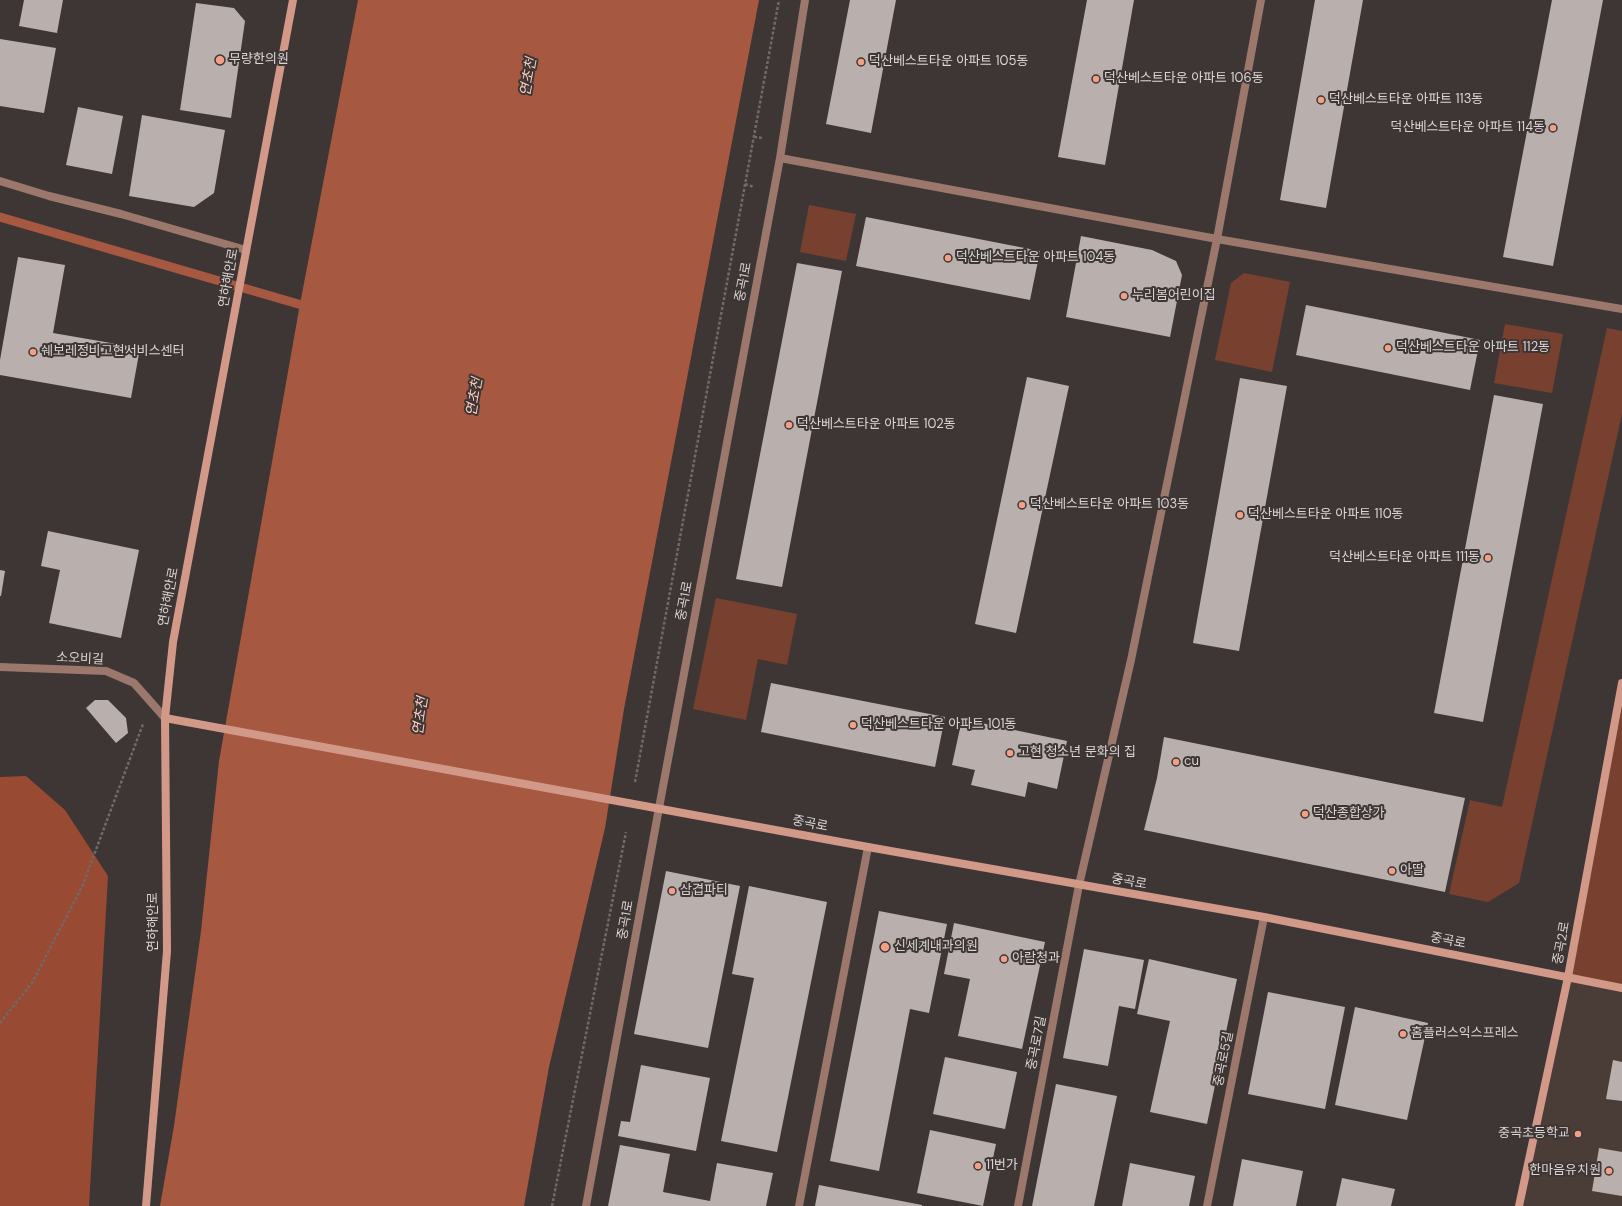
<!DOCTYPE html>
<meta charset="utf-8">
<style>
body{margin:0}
canvas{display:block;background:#3d3634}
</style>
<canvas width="1622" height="1206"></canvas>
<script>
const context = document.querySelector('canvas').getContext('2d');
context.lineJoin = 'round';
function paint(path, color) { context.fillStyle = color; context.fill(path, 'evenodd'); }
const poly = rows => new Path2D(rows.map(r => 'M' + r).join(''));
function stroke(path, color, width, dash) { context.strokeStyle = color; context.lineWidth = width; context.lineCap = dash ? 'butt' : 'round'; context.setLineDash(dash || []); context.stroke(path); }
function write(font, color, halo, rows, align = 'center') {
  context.font = font + ' "DM Sans","Noto Sans KR",sans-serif'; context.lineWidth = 4; context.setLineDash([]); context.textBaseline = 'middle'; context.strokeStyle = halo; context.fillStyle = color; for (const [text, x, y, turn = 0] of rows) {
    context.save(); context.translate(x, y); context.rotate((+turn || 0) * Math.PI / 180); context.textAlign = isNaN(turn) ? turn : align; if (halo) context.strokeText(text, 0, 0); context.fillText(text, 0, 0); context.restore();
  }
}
paint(poly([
 [1568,977,1622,988,1622,1206,1519,1206]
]), '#4a3d38');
paint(poly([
 [809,205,856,214,846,261,800,252],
 [1244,273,1290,282,1272,372,1215,360,1231,283],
 [1505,324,1563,334,1552,393,1494,383],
 [1607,328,1622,331,1622,414,1519,883,1488,902,1449,894,1470,800,1502,807],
 [716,598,797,614,787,665,758,659,746,720,693,709],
 [1622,683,1622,988,1568,977]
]), '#78402f');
paint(poly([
 [26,776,65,810,108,876,89,1206,0,1206,0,777]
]), '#984a33');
paint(poly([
 [358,0,759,0,624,709,605,828,549,1067,524,1206,160,1206,174,1126,201,931,219,761,300,304]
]), '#a75841');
stroke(poly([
 [0,217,312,308]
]), '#a75841', 9);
paint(poly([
 [24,0,63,0,57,33,19,26],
 [850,0,896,0,871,133,826,124],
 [1087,0,1134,0,1105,165,1058,157],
 [1315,0,1363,0,1326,208,1280,200],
 [1552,0,1603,0,1553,266,1503,257],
 [196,3,234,8,245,21,231,118,180,110],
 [0,39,56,48,44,113,0,106],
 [78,107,123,116,112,174,66,165],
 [142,115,225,130,214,193,194,207,129,196],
 [866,217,1040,251,1030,300,856,266],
 [1081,236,1152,250,1176,261,1182,275,1170,337,1066,317],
 [18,257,65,265,53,333,140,348,131,398,0,375,0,360],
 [797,263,842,271,782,587,736,579],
 [1306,305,1480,340,1470,390,1296,355],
 [1027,377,1069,386,1016,633,975,624],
 [1240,378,1287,386,1239,651,1193,643],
 [1494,395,1543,404,1483,722,1434,713],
 [48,531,139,550,121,638,49,623,60,570,41,566],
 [0,570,5,571,1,596,0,596],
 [771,683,945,717,935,767,761,732],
 [95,700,108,700,126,718,128,733,116,743,86,708],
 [962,719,1067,741,1057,789,1028,782,1025,797,971,785,975,770,952,765],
 [1164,737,1465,798,1445,892,1144,830,1157,778],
 [666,871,740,886,708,1048,634,1034],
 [749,886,827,902,777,1152,721,1141,754,978,732,974],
 [879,911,947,924,929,1013,910,1009,879,1171,830,1161],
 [954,923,1045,942,1022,1049,958,1036,970,979,944,974],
 [1084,949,1144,960,1135,1009,1119,1006,1108,1066,1063,1058],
 [1149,959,1237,979,1207,1124,1150,1112,1170,1021,1137,1014],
 [1268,992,1345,1007,1325,1109,1248,1094],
 [1355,1007,1428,1023,1407,1120,1335,1105],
 [945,1057,1017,1072,1005,1129,933,1114],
 [1613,1060,1622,1062,1622,1101,1606,1099],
 [641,1065,710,1078,696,1151,618,1136,621,1121,630,1122],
 [1056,1084,1117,1096,1094,1206,1032,1206],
 [930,1130,996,1144,983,1206,917,1193],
 [620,1145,670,1154,663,1192,710,1201,717,1163,773,1173,766,1206,608,1206],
 [1599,1148,1622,1152,1622,1196,1592,1191],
 [1242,1159,1303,1171,1296,1206,1233,1206],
 [1130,1163,1195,1176,1189,1206,1122,1206],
 [1342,1178,1395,1189,1391,1206,1336,1206],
 [819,1185,922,1205,922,1206,815,1206]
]), '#b9b0ae');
stroke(poly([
 [754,137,763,138],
 [745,184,754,187],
 [635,782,779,0],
 [0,1023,32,983,82,887,143,724],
 [552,1206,626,832]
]), '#706968', 2.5, [3, 2]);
stroke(poly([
 [780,158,1217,239,1622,309],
 [0,181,49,196,121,214,246,250],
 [0,667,106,671,134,683,165,718],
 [586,1206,659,808,780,158,805,0],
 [799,1206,868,847],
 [1018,1206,1079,885,1131,660,1217,239,1261,0],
 [1207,1206,1264,917]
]), '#9b776c', 8);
stroke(poly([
 [165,718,868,847,1264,917,1622,988],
 [146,1206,167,951,165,718,173,642,293,0],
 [1519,1206,1568,977,1622,683]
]), '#d39988', 8);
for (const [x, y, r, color] of [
 [220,60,5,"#f39f85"],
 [861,62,4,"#f39f85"],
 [1096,79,4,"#f39f85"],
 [1321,100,4,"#f39f85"],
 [1553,128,4,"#f39f85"],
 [948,258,4,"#f39f85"],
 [1124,296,4,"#f39f85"],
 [1388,348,4,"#f39f85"],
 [33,352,4,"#f39f85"],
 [789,425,4,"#f39f85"],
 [1022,505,4,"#f39f85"],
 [1240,515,4,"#f39f85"],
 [1488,558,4,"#f39f85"],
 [853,725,4,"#f39f85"],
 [1010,753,4,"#f39f85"],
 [1176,762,4,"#f39f85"],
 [1305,814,4,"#f39f85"],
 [1392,871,4,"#f39f85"],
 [672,891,4,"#f39f85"],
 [885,947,5,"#f39f85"],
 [1004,959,4,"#f39f85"],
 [1403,1034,4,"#f39f85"],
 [1578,1134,4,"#f39f85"],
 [978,1166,4,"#f39f85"],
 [1609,1171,4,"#f39f85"]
]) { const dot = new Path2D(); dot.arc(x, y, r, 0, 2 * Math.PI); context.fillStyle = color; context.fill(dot); stroke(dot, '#3d3634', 1.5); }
write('13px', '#dad5d4', '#3d3634', [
 ["무량한의원",229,60],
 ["덕산베스트타운 아파트 105동",869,62],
 ["덕산베스트타운 아파트 106동",1104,79],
 ["덕산베스트타운 아파트 113동",1329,100],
 ["덕산베스트타운 아파트 114동",1545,128,"right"],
 ["덕산베스트타운 아파트 104동",956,258],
 ["누리봄어린이집",1132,296],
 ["덕산베스트타운 아파트 112동",1396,348],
 ["쉐보레정비고현서비스센터",41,352],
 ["덕산베스트타운 아파트 102동",797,425],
 ["덕산베스트타운 아파트 103동",1030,505],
 ["덕산베스트타운 아파트 110동",1248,515],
 ["덕산베스트타운 아파트 111동",1480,558,"right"],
 ["덕산베스트타운 아파트 101동",861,725],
 ["고현 청소년 문화의 집",1018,753],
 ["cu",1184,762],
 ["덕산종합상가",1313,814],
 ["아딸",1400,871],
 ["삼겹파티",680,891],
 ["신세계내과의원",894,947],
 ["아람청과",1012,959],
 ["홈플러스익스프레스",1411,1034],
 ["중곡초등학교",1570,1134,"right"],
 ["11번가",986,1166],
 ["한마음유치원",1601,1171,"right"]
], 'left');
write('13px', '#dad5d4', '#3d3634', [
 ["연하해안로",229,278,-80],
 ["중곡1로",744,282,-79],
 ["연하해안로",169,597,-79],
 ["중곡1로",685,601,-79],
 ["소오비길",80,659,3],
 ["중곡로",810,824,11],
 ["중곡로",1129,882,10],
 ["중곡1로",626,920,-80],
 ["연하해안로",154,922,-90],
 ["중곡로",1448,941,11],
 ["중곡2로",1562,943,-80],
 ["중곡로7길",1037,1043,-79],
 ["중곡로5길",1224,1059,-79]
]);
write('italic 14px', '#fecfc2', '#3d3634', [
 ["연초천",529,77,-80],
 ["연초천",475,397,-80],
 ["연초천",421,716,-82]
]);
</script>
